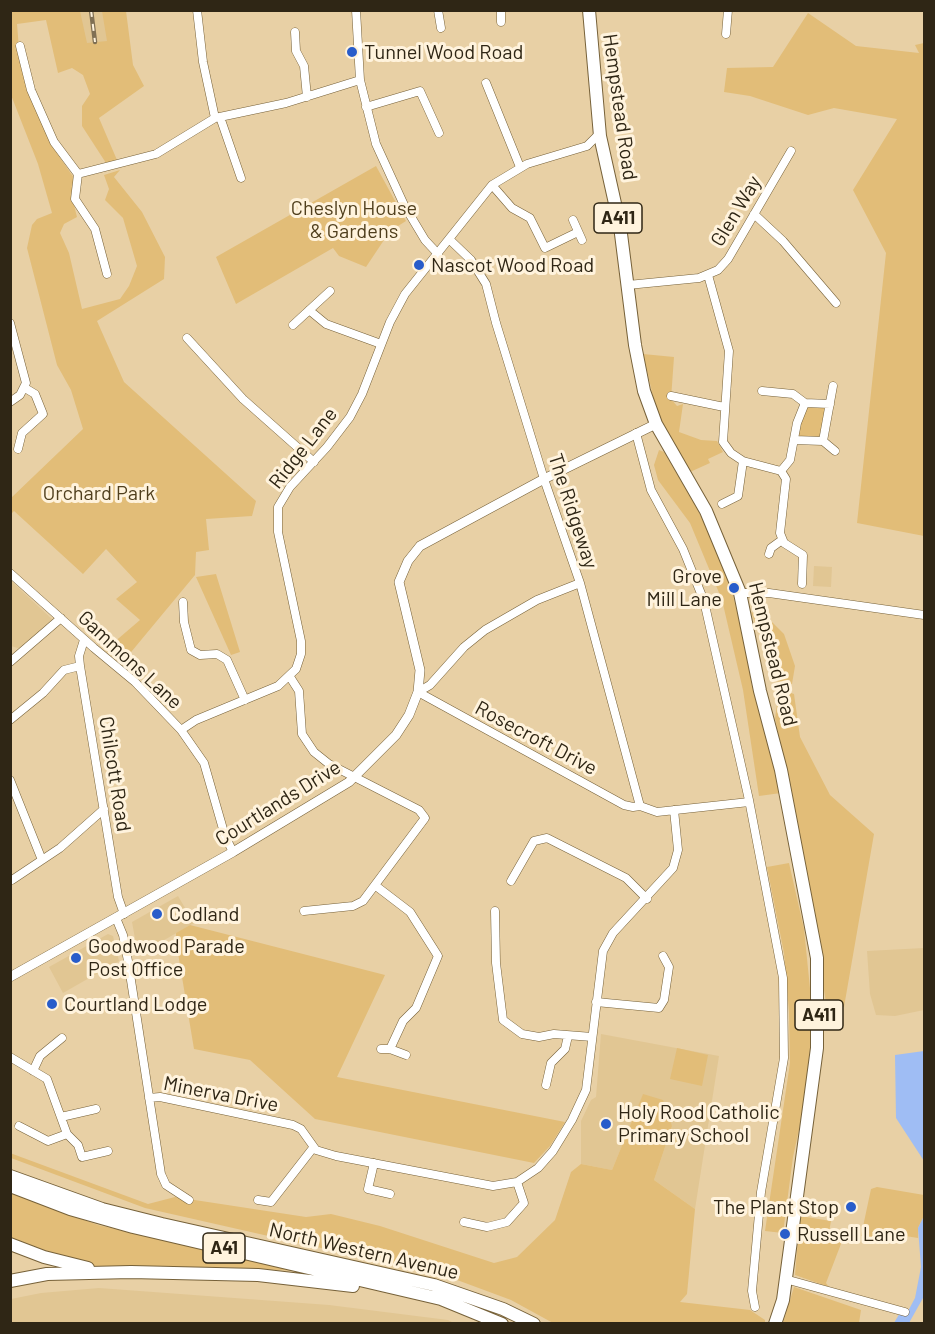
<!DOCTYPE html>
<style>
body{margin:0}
#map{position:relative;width:935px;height:1334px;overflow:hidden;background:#e8d0a5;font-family:Barlow,sans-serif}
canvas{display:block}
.frame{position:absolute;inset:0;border:12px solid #2f2615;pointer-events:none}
</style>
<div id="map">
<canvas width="935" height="1334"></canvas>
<div class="frame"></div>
</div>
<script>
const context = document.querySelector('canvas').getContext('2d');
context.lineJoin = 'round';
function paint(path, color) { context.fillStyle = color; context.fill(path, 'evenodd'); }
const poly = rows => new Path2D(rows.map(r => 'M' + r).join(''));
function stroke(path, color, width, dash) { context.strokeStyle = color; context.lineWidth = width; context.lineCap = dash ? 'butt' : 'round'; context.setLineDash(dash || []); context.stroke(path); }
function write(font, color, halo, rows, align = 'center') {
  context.font = font + ' Barlow,sans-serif'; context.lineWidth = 6; context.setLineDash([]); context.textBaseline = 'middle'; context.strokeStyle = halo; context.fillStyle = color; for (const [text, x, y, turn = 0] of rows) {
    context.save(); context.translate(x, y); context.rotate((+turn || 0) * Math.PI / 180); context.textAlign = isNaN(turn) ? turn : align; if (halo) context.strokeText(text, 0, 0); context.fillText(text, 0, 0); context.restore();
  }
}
paint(poly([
 [59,11,126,11,93,71],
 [814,566,832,567,831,587,813,586],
 [10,580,53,620,21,649,11,646],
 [178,896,194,923,138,955,132,922],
 [108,934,113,936,119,961,63,993,49,967],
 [924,948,924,1010,895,1016,876,1015,870,994,867,951],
 [601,1034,719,1056,695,1209,654,1180,672,1126,643,1095,612,1170,581,1164,581,1121,591,1100,596,1097],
 [99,1288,329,1305,448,1320,454,1323,11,1323,11,1299,41,1293]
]), '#e1c693');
paint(poly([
 [11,11,80,11,87,43,107,41,102,11,126,11,133,65,144,86,99,118,117,160,106,163,82,126,82,106,90,94,83,75,72,68,58,73,46,20,17,24,20,61,27,86,52,146,74,178,73,201,77,217,64,224,60,233,69,253,82,309,120,299,129,286,137,266,123,218,105,200,109,189,104,175,120,170,114,177,142,212,165,257,164,279,97,321,124,382,256,501,252,516,206,519,209,550,196,552,195,575,122,663,105,650,140,620,116,599,137,582,106,549,83,574,14,511,11,514,11,498,83,429,71,390,57,365,27,248,32,225,37,219,52,213,38,164,11,95],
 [808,13,856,46,919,53,915,45,924,43,924,536,857,523,886,253,853,190,897,119,834,108,808,115,750,96,724,92,727,68,773,67],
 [376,166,406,221,390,231,366,267,339,256,333,248,236,304,216,257],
 [643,354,674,357,671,399,677,406,683,404,679,432,701,440,717,441,723,452,708,459,710,463,690,472,657,413],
 [806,406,825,407,820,437,802,437,797,434],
 [659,450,664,452,696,507,719,552,729,579,746,648,752,687,766,733,781,793,759,796,743,690,722,600,690,523,658,480,654,465],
 [216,574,240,652,231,655,196,577],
 [751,612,771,621,784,634,795,666,792,684,776,681],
 [782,690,794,694,800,737,830,795,874,834,844,1007,827,1009,803,859,775,718,779,692],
 [789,863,804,929,813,1018,805,1102,793,1157,783,1233,765,1231,790,1063,789,1012,784,953,767,867],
 [190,925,385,975,337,1077,565,1122,550,1146,534,1163,315,1119,250,1060,194,1049,176,941,176,933],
 [677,1048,708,1055,702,1086,670,1079],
 [643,1094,663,1100,672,1126,654,1180,695,1209,687,1294,680,1302,750,1310,765,1320,765,1323,553,1323,511,1300,449,1277,145,1208,11,1158,10,1153,148,1204,175,1197,306,1217,331,1214,380,1226,494,1263,517,1257,555,1220,571,1172,581,1164,612,1170],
 [877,1187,924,1195,924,1216,918,1228,918,1238,893,1234,890,1242,861,1236,871,1189],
 [10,1193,98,1225,295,1271,223,1267,101,1268,78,1264,11,1242],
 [800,1216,831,1221,829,1232,844,1236,826,1283,829,1287,795,1275],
 [794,1287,861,1310,859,1323,783,1323]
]), '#e2bd78');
paint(poly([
 [924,1051,924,1161,896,1118,895,1055],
 [924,1216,923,1298,909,1323,894,1323,901,1311,907,1313,915,1298,921,1267,918,1228]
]), '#9fbdf4');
const minor = poly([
 [197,10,203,62,215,118],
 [356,10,360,80,376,144,404,205,425,240,438,254],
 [438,10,441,28],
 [501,10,501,22],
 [295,32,296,51,304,66,307,97],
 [726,34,728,10],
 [20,46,31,90,54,142,78,174,75,199,95,229,107,274],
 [486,83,520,167],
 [366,107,420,91,439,133],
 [220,117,241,178],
 [78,174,156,154,215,118,286,103,360,80],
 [492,185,512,208,530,218,545,248,578,232],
 [754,214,783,241,836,303],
 [573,220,582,240],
 [449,239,471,260,486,284,496,323,544,479,580,583,640,806],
 [708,275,729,351,723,442,731,453,743,461,781,471],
 [628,285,699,278,718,270,728,259,791,151],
 [309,310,326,324,381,344],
 [10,323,26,383,20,395,10,402],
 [293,325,330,291],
 [187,338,243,399,314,462],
 [762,391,793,394,805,403],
 [671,396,724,407],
 [636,433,651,490,683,549,704,601,749,800,783,978,784,1058,761,1192,752,1291,755,1307],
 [794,440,823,441,833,386],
 [823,441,835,451],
 [18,449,22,433,43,414,35,394,25,388],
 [781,471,786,479,780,533,784,543,803,555,802,584],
 [781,471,790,460,797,423,805,403,830,404],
 [722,504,738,496,743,461],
 [769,554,771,548,782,540],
 [10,573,94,648,135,682,181,730,204,763,225,836,233,852],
 [580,583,537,600,485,630,464,647,430,685,418,692,624,805,633,807,640,806],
 [740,593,769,593,924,615],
 [183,602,184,622,191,650,200,655,217,654,227,660,245,700],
 [84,640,79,656,80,666,118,897,124,914],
 [10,662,61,618],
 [290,677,299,691,302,734,314,752,329,764,419,810,425,818,363,901,353,906,304,911],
 [10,720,43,693,64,670,80,666],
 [181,730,196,720,278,686,296,669,301,654,301,641,278,532,278,507,290,487,327,447,350,417,362,394,390,322,405,294,492,185,527,164,587,146,600,133],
 [10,780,42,860],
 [640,806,657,812,749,802],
 [12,880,60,848,104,809],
 [511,881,534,841,547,838,626,878,647,899],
 [376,886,410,912,438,956,416,1008,403,1021,390,1049],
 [495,911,496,963,503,1020,522,1034,539,1037,554,1034,592,1037],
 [116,918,123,935,128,961,161,1174,166,1185,189,1200],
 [596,1002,659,1008,664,1000,669,967,663,956],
 [381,1049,390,1049,406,1055],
 [10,1057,47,1079,67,1134,78,1145,82,1157,108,1151],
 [33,1071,40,1056,62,1038],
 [546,1085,551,1063,565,1049,568,1036],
 [149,1098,160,1097,293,1125,301,1129,316,1150,336,1156,493,1186,517,1182,538,1168,553,1151,572,1120,586,1090,603,951,613,933,673,868,678,850,674,810],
 [61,1117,96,1109],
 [19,1126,48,1141,67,1134],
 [374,1163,368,1189,390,1194],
 [258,1200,271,1202,313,1148],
 [464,1222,487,1227,507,1222,524,1203,517,1182],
 [785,1279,905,1312]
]);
const tertiary = poly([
 [10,977,233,852,349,782,396,735,409,715,418,692,420,670,399,582,408,561,420,546,544,479,656,424]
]);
const primary = poly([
 [589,10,600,136,620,226,635,345,644,391,656,424,706,511,740,593,760,691,781,770,817,958,817,1048,783,1300,775,1324]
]);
const trunk = poly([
 [10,1176,102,1209,162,1224,434,1285,503,1309,534,1324],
 [10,1186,70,1209,133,1227,441,1299,502,1324],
 [10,1244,44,1257,88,1268],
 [10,1281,47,1274,131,1272,258,1275,353,1286]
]);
stroke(minor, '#766139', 9);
stroke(tertiary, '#766139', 10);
stroke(primary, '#766139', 14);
stroke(trunk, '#766139', 14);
stroke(minor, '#fff', 8);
stroke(tertiary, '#fff', 9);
stroke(primary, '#fff', 12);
stroke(trunk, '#fff', 12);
const rail = poly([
 [91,10,95,42]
]);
stroke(rail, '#807054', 4.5);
stroke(rail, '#fff3dd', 2, [7]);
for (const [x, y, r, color] of [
 [352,52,6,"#285cca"],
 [419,265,6,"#285cca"],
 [734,588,6,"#285cca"],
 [157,914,6,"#285cca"],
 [76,958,6,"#285cca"],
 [52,1004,6,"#285cca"],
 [606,1124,6,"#285cca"],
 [851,1207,6,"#285cca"],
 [785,1234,6,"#285cca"]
]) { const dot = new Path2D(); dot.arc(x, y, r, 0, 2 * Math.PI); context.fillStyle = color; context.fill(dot); stroke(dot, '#fff3dd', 2); }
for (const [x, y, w] of [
 [618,218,48],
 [819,1015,48],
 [224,1248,42]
]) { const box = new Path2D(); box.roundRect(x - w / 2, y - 15, w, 30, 4.5); context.fillStyle = '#fff3dd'; context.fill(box); stroke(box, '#2f2615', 1.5); }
write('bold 18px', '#2f2615', null, [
 ["A411",618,218],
 ["A411",819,1015],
 ["A41",224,1248]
]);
write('20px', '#2f2615', '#fff3dd', [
 ["Tunnel Wood Road",364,52],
 ["Nascot Wood Road",431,265],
 ["Grove",722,576,"right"],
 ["Mill Lane",722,599,"right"],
 ["Codland",169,914],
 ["Goodwood Parade",88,946],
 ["Post Office",88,969],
 ["Courtland Lodge",64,1004],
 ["Holy Rood Catholic",618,1112],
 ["Primary School",618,1135],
 ["The Plant Stop",839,1207,"right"],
 ["Russell Lane",797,1234]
], 'left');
write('20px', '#2f2615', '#fff3dd', [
 ["Hempstead Road",620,107,82],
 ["Glen Way",736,211,-59],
 ["Ridge Lane",303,448,-52],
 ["The Ridgeway",573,511,72],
 ["Hempstead Road",773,654,76],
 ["Gammons Lane",130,660,43],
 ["Rosecroft Drive",536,738,28],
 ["Chilcott Road",115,774,81],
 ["Courtlands Drive",278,803,-32],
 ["Minerva Drive",221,1094,11],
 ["North Western Avenue",364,1251,13]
]);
write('20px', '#503f1d', '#fff3dd', [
 ["Cheslyn House",354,208],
 ["& Gardens",354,231],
 ["Orchard Park",99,493]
]);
</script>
